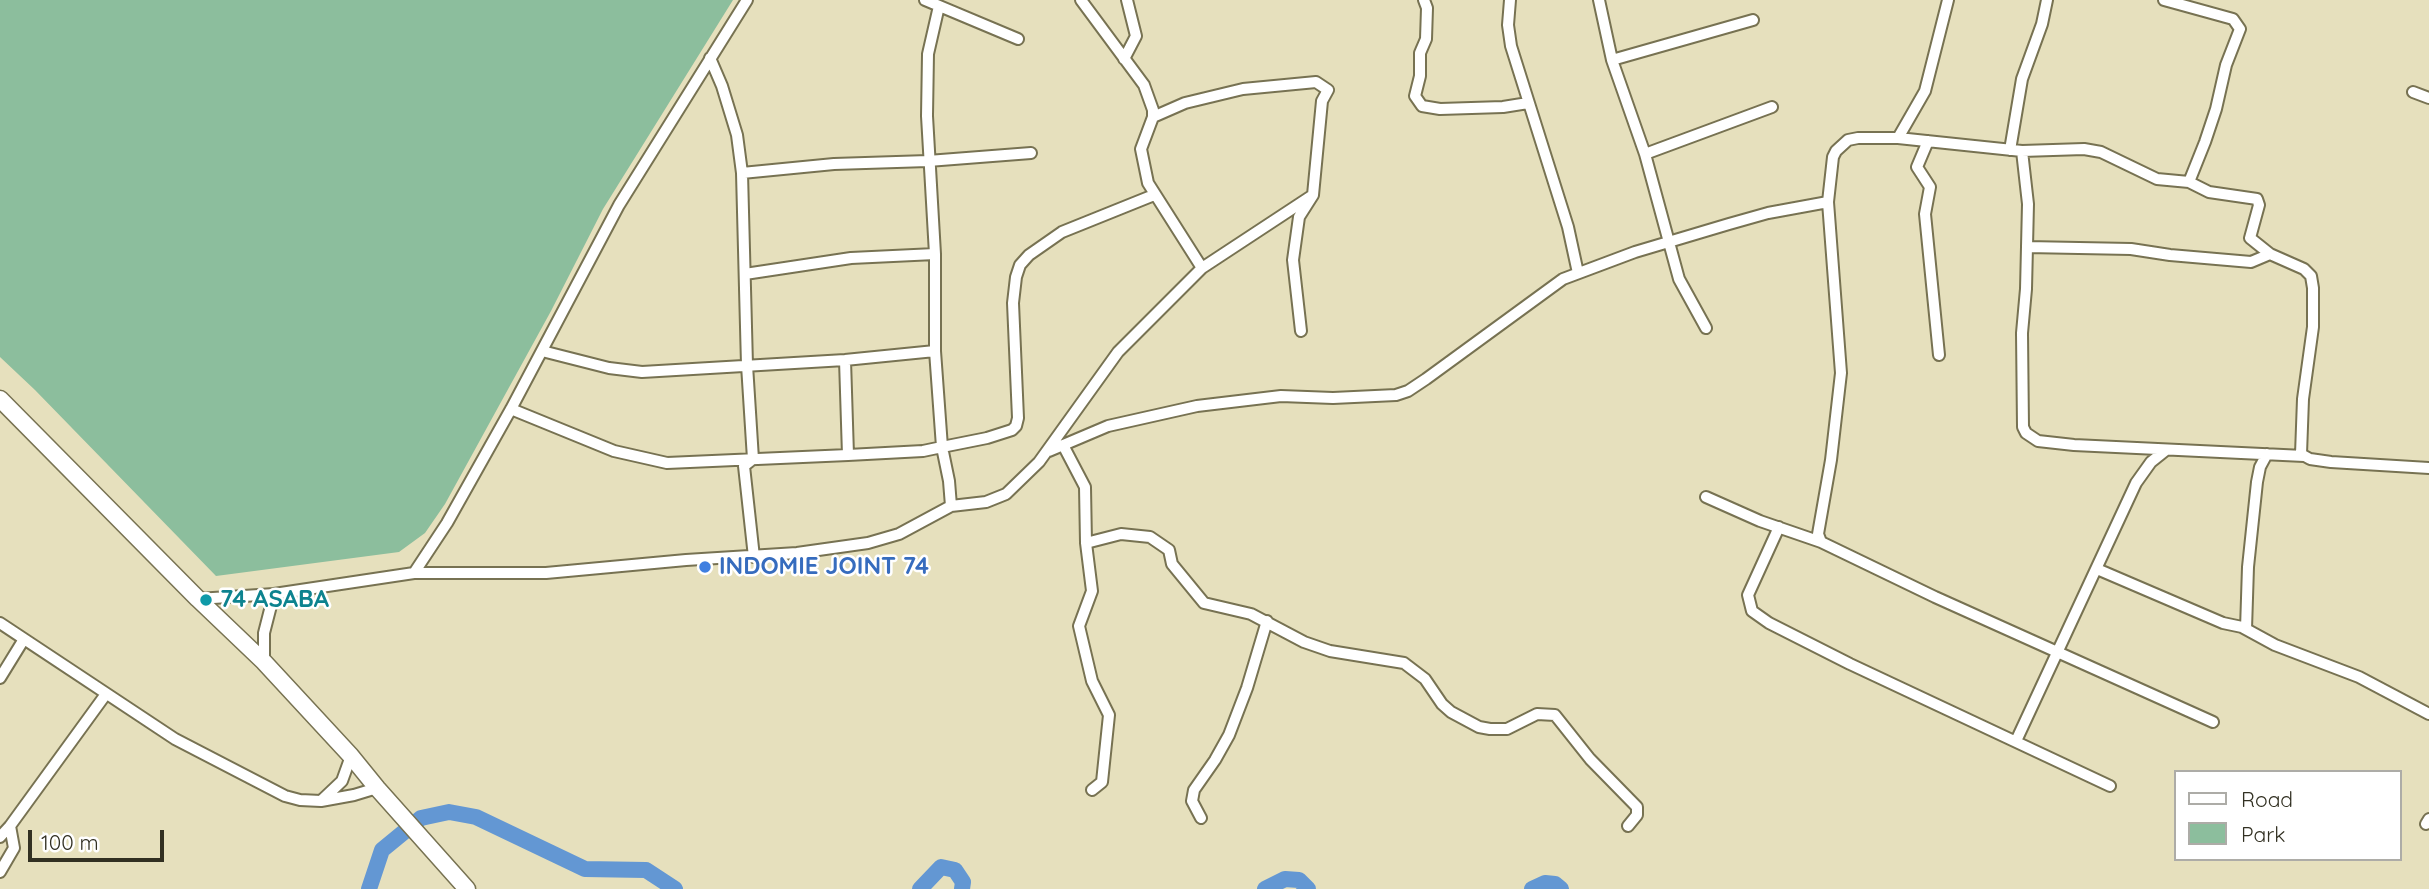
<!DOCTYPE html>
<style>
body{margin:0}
#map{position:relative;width:2429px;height:889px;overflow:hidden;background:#e6e0bd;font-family:Quicksand,sans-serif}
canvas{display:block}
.legend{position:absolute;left:2174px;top:770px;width:228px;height:91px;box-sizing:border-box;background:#fff;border:2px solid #adaca7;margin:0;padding:9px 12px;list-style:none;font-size:21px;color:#323022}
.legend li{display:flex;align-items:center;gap:14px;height:35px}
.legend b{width:35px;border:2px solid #adaca7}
.scale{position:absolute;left:28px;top:830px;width:136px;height:32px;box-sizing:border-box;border:4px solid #323022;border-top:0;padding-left:9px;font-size:21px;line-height:24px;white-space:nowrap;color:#323022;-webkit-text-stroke:5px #fff;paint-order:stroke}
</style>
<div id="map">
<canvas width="2429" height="889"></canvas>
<ul class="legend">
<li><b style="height:9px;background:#fff"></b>Road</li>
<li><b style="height:19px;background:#8cbe9d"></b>Park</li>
</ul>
<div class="scale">100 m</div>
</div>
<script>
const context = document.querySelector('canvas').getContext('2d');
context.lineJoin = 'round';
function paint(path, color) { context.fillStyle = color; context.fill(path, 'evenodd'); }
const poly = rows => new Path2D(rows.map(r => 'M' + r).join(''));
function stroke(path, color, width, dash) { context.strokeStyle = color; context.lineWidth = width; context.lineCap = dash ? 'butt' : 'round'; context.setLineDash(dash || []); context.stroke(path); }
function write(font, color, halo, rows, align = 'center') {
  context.font = font + ' Quicksand,sans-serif'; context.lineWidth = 5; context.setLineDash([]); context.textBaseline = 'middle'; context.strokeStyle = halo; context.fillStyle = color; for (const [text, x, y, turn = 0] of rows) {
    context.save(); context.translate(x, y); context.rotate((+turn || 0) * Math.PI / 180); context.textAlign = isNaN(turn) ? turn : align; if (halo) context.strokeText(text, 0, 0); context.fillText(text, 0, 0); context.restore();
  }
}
paint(poly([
 [0,0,733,0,603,209,551,311,445,504,425,533,399,552,216,576,35,390,0,357]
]), '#8cbe9d');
stroke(poly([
 [369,889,382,850,421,818,449,812,476,817,585,869,646,870,675,889],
 [920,889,941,867,955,870,963,882,962,889],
 [1265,889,1285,879,1299,880,1308,889],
 [1532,889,1545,883,1555,884,1561,889]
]), '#6397d3', 16);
const street = poly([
 [925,0,1018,39],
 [1081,0,1144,85,1153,110,1153,117,1141,149,1148,183,1202,268],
 [1424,0,1427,8,1426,39,1420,53,1420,76,1415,96,1422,106,1440,109,1503,107,1528,103],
 [1510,0,1508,25,1511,46,1568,227,1578,273],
 [1599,0,1612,60,1645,154,1679,279,1706,328],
 [2164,0,2233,19,2240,29,2226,65,2216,109,2205,142,2189,182],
 [939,6,928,54,927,116,935,254,935,351,942,447,987,438,1012,430,1016,426,1018,418,1013,303,1016,277,1020,265,1029,255,1062,232,1154,195],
 [710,58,722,86,737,135,742,173,747,365,753,459,744,466,754,557],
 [1124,59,1136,36,1127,0],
 [1612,60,1753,20],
 [2413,92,2429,98],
 [1153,117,1185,103,1243,89,1316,82,1328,90,1322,101,1313,195,1299,217,1293,260,1301,331],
 [1898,138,1925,91,1948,0],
 [1928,141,1917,167,1930,187,1925,214,1939,355],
 [2010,150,2022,79,2042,24,2047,0],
 [2022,151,2028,204,2026,289,2022,333,2023,427,2026,433,2038,441,2074,445,2304,456],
 [1645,154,1772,107],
 [742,173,834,164,928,161,1031,153],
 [2027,247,2131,249,2170,255,2251,262,2270,254],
 [745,274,851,258,935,254],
 [542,351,609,368,642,372,845,360,935,351],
 [845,360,848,455],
 [511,409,614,451,667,463,848,455,923,451,942,447,949,481,951,506],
 [1063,445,1085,487,1086,543,1092,591,1079,626,1092,681,1109,715,1102,782,1092,790],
 [1049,451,1108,426,1197,406,1281,396,1333,398,1396,395,1408,391,1426,379,1563,279,1635,252,1729,224,1768,213,1828,202],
 [1706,497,1760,521,1821,542],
 [1779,527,1748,595,1752,611,1769,623,1850,664,2110,786],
 [1086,543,1121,534,1150,537,1169,550,1172,564,1204,603,1251,614,1304,642,1330,651,1404,663,1425,679,1442,704,1451,712,1479,727,1490,729,1507,729,1537,714,1555,715,1590,759,1637,807,1637,815,1628,826],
 [2097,569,2223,623,2242,627,2275,645,2359,677,2429,714],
 [414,573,447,523,511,409,619,205,747,0],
 [198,599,274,594,414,573,546,573,686,560,797,553,868,543,899,534,951,506,986,502,1006,494,1039,462,1118,352,1202,268,1313,195],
 [0,623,175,739,285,796,300,800,321,801,354,795,377,788],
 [2246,629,2248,567,2257,482,2260,467,2267,454],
 [264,662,264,633,274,594],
 [0,678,24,639],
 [2213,722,1935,597,1821,542,1818,534,1831,460,1841,373,1828,202,1833,157,1836,151,1848,140,1858,138,1898,138,2022,151,2084,149,2101,152,2157,179,2189,182,2209,192,2257,199,2259,205,2250,238,2270,254,2304,269,2311,276,2313,288,2313,327,2303,399,2301,454,2310,459,2331,462,2429,468],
 [2016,741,2136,483,2151,462,2166,450],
 [323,799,342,781,351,756],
 [1201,818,1192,801,1194,790,1215,760,1229,735,1247,688,1267,621],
 [2426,824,2429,819],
 [0,837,10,826,106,694],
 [0,872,14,848,10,826]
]);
const secondary = poly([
 [0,399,198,599,264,662,351,756,377,788,467,889]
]);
stroke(street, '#777252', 14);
stroke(secondary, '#777252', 19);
stroke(street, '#fff', 10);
stroke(secondary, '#fff', 16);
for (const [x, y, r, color] of [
 [705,567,7,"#3f7fe0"],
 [206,600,7,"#0f9aa8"]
]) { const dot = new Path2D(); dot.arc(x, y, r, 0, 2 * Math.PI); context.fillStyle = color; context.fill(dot); stroke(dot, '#fff', 2.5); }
write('bold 24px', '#366cbe', '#fff', [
 ["INDOMIE JOINT 74",719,567]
], 'left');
write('bold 24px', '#0d838f', '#fff', [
 ["74 ASABA",220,600]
], 'left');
</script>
